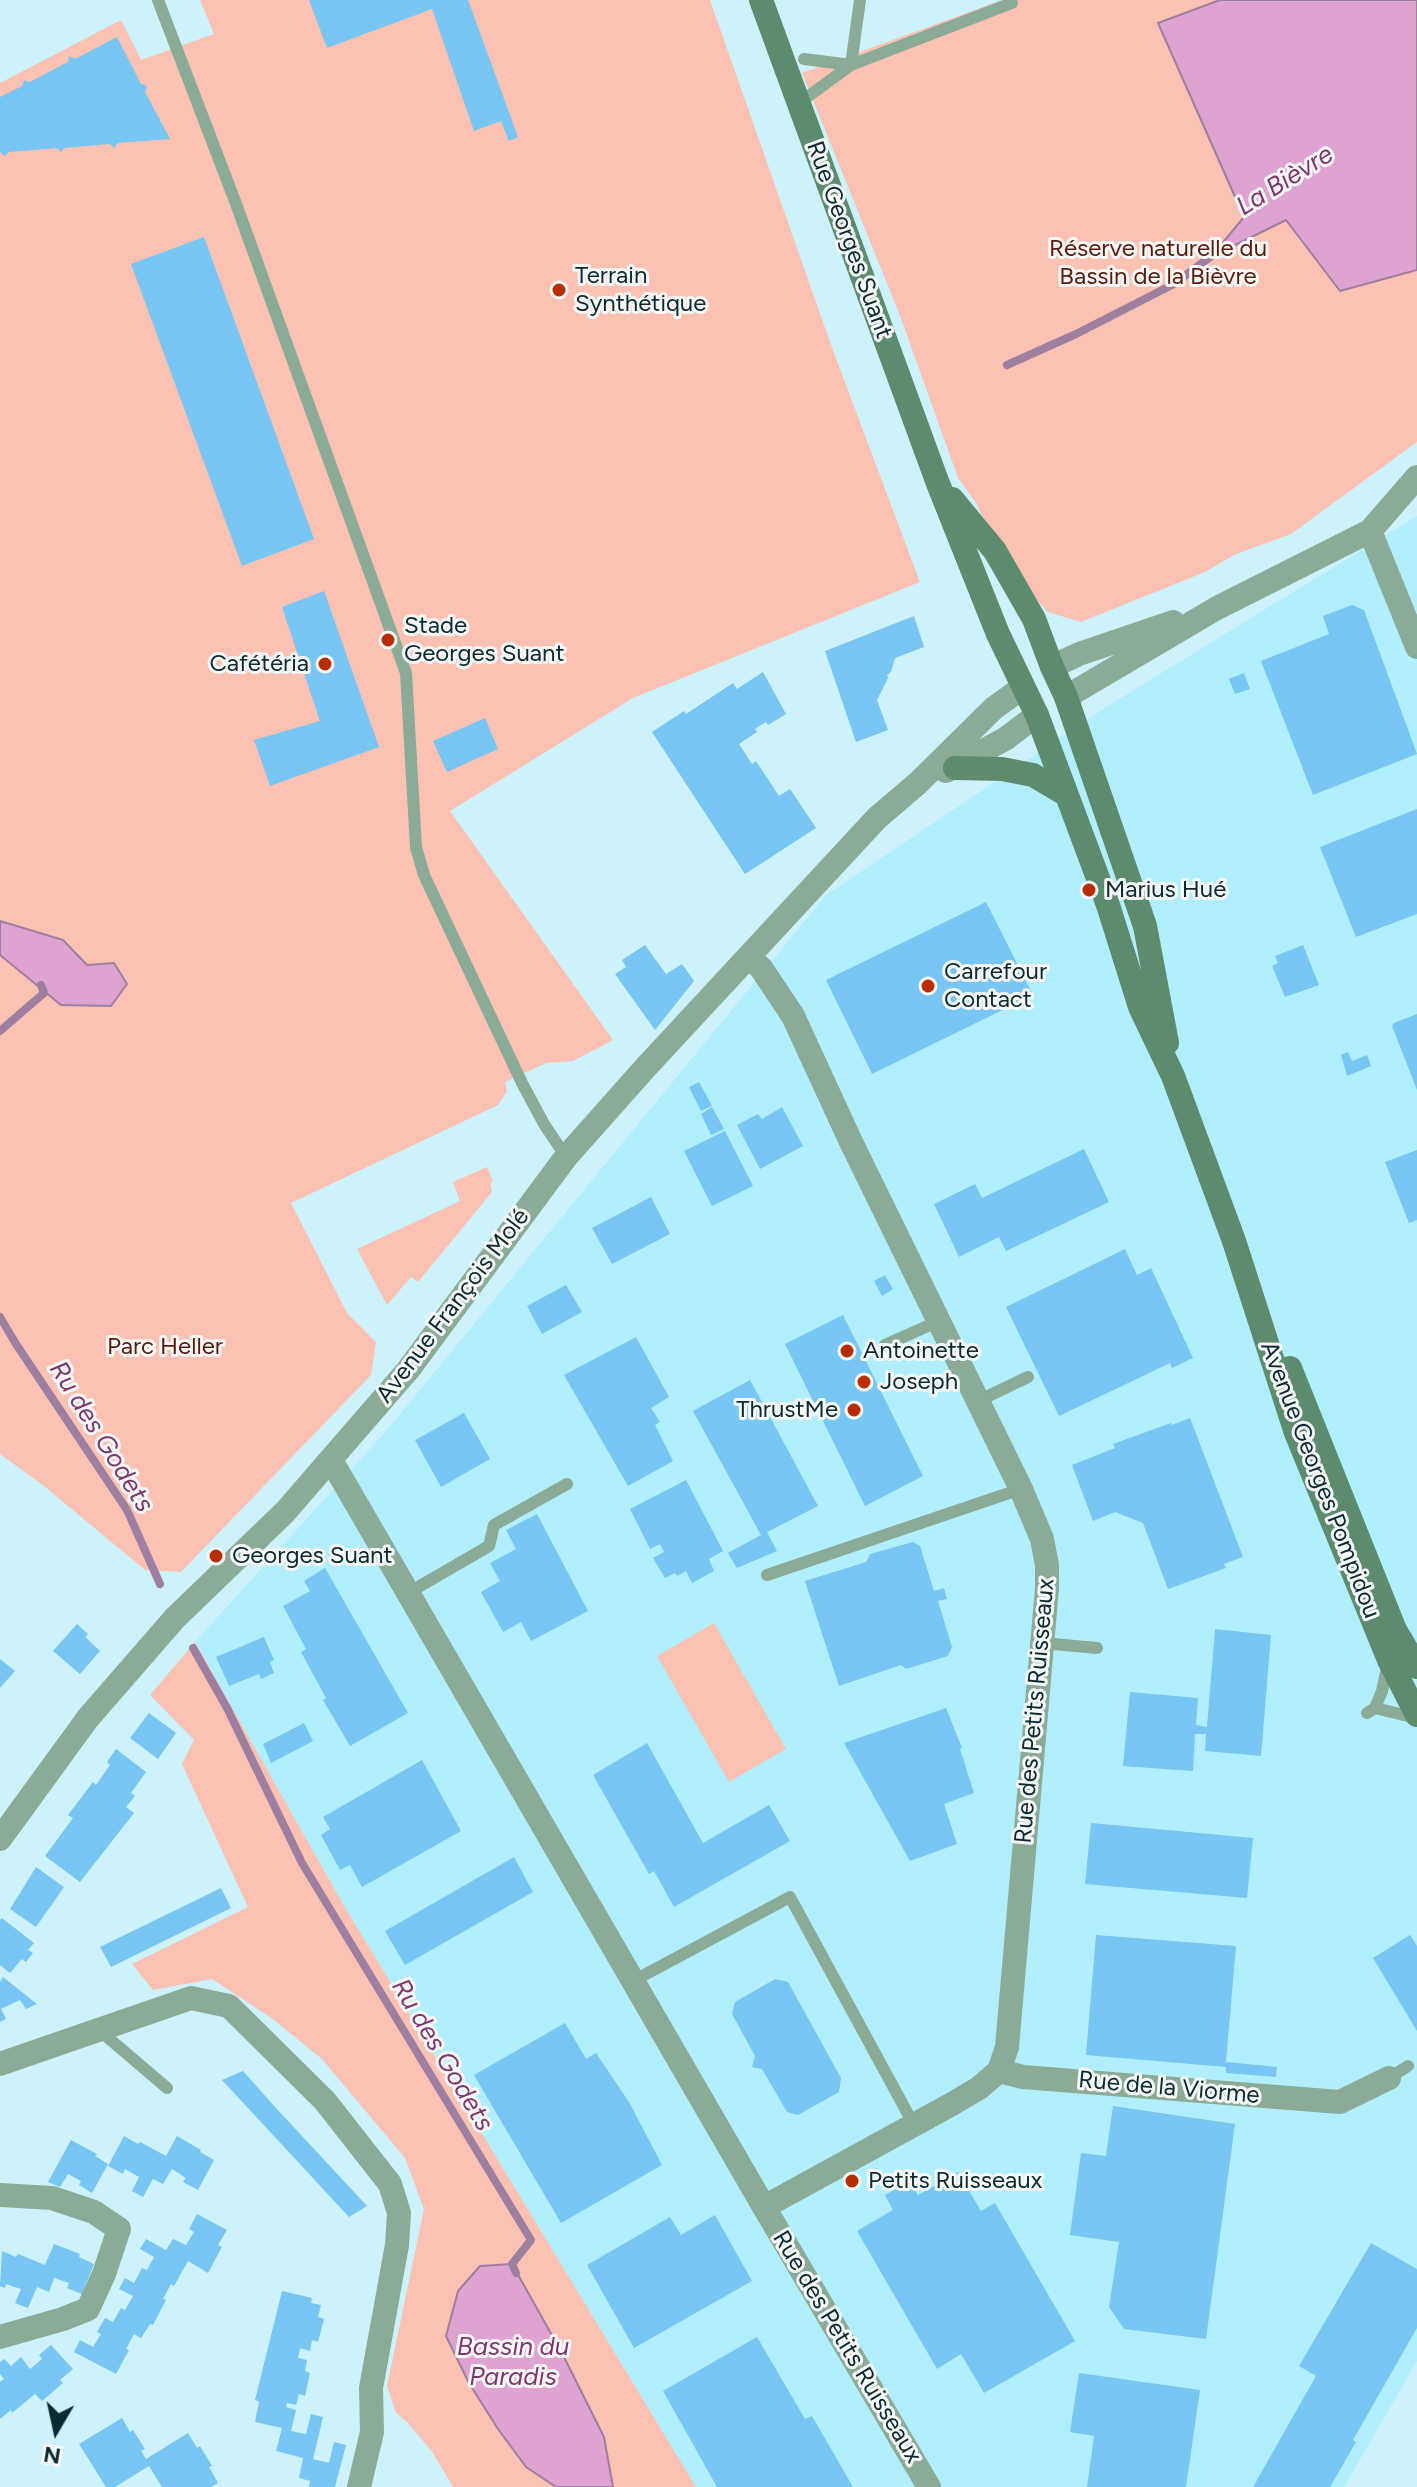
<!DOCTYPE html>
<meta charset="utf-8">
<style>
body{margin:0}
#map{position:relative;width:1417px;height:2487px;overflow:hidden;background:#cdf2fb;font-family:Figtree,sans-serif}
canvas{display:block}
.north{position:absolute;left:16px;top:2391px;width:80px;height:80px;-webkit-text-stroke:6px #f7f7f7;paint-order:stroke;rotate:189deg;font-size:22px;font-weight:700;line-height:32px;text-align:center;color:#082a31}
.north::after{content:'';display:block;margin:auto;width:28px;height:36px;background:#082a31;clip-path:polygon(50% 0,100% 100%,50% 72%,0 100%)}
</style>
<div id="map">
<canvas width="1417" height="2487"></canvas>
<div class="north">N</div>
</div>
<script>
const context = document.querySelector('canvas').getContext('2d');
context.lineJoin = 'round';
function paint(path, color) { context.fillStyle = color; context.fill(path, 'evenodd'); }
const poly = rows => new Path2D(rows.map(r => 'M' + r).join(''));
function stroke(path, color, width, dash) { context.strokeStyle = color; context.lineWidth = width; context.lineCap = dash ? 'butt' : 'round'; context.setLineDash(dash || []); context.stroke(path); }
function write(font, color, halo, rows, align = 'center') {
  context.font = font + ' Figtree,sans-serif'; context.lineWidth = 6; context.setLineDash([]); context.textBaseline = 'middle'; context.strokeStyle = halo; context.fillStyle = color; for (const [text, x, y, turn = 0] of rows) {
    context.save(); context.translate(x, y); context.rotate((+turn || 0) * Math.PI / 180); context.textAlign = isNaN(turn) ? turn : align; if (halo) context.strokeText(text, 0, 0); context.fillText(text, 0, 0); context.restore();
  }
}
paint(poly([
 [1417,516,1417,2361,1344,2487,696,2487,343,1904,195,1642,387,1430,826,895,1111,704]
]), '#b1efff');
paint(poly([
 [200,0,710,0,831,345,920,582,633,698,450,811,613,1040,573,1061,546,1063,505,1082,507,1091,498,1105,291,1203,347,1313,376,1342,371,1375,181,1572,145,1570,44,1486,0,1454,0,83,121,20,141,60,214,34],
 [1002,0,1417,0,1417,442,1291,534,1234,555,1205,572,1081,622,1048,612,1036,599,981,514,977,504,958,478,899,313,802,73],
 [487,1167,493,1181,490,1183,492,1192,418,1282,411,1277,387,1305,357,1249,460,1201,453,1182],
 [714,1623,786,1749,729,1782,657,1656],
 [195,1642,343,1904,696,2487,453,2487,431,2450,406,2421,396,2413,387,2386,424,2209,405,2158,322,2059,270,2017,212,1979,153,1990,132,1964,248,1907,182,1764,194,1740,150,1695]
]), '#fbc2b3');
const water = poly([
 [1220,0,1417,0,1417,270,1340,291,1286,220,1211,257,1244,217,1158,23,1220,0],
 [0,921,63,940,87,965,114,963,127,984,111,1006,61,1005,0,955,0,921],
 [512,2264,562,2353,604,2437,613,2487,556,2487,526,2467,498,2429,469,2383,446,2336,458,2291,480,2266,512,2264]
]);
paint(water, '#dea3d0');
stroke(water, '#9e7fa0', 2);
stroke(poly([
 [1007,365,1076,334,1174,284,1218,251],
 [0,1031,44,993,41,985],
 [0,1317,16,1344,127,1510,160,1584],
 [193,1648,227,1708,302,1863,531,2240,512,2264,516,2273]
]), '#9e7fa0', 8);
paint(poly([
 [309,0,468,0,518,137,509,141,501,121,474,131,432,9,327,48],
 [117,37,141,84,147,86,145,92,170,139,118,143,114,148,110,144,64,148,61,152,57,148,9,152,5,156,0,152,0,97,22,86,24,80,30,82,68,62,69,56,75,59],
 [204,237,314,539,242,566,131,264],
 [324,591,379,747,270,786,254,740,320,721,282,607],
 [1352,605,1364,610,1417,754,1313,795,1261,661,1329,634,1323,616],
 [914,616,924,647,895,658,891,672,887,675,888,678,877,700,888,730,856,742,825,651],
 [763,672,786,714,768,725,766,722,755,729,757,732,739,744,752,764,756,761,779,796,790,789,816,828,745,874,652,732,684,711,686,714,733,683,737,689],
 [1244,673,1250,689,1235,694,1229,679],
 [485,718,498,749,447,772,433,741],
 [1417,809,1417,914,1356,937,1320,847],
 [986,902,1033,995,872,1074,826,980],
 [645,945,666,974,682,964,694,981,655,1030,615,974,626,967,622,960],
 [1303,945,1319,985,1285,997,1272,966,1278,963,1275,956],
 [1417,1014,1417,1090,1392,1026,1394,1023],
 [1348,1052,1352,1061,1367,1055,1371,1066,1347,1076,1341,1055],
 [699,1082,712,1106,701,1111,689,1087],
 [712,1107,724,1129,711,1135,701,1114],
 [782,1107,803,1146,760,1169,737,1125,758,1114,762,1119],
 [725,1131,753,1186,712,1206,684,1151],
 [1084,1149,1109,1202,1006,1251,999,1237,959,1257,934,1204,975,1184,982,1198],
 [1417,1150,1417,1220,1409,1223,1385,1162],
 [651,1197,670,1234,612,1264,592,1228],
 [1125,1249,1137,1275,1151,1268,1193,1358,1172,1368,1170,1363,1059,1416,1006,1307],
 [885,1275,893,1289,882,1296,874,1281],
 [566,1285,582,1312,542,1334,527,1306],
 [843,1315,923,1476,865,1506,785,1344],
 [636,1337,669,1397,651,1408,660,1422,655,1425,673,1461,628,1486,564,1375],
 [750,1380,818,1506,767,1532,777,1551,737,1568,728,1553,761,1535,693,1411],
 [464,1413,490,1459,441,1487,415,1440],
 [1190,1418,1243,1557,1224,1564,1226,1568,1168,1589,1143,1523,1115,1512,1093,1521,1072,1465,1115,1448,1113,1444,1171,1423,1172,1425],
 [686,1480,723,1551,709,1559,714,1571,692,1583,686,1571,677,1576,675,1573,665,1578,653,1558,664,1552,660,1544,650,1549,630,1509],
 [537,1514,588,1611,531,1641,521,1622,503,1632,481,1592,500,1581,490,1563,516,1549,506,1530],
 [913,1542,920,1546,934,1591,944,1588,947,1599,938,1601,952,1647,948,1656,906,1669,901,1665,839,1686,805,1581,866,1562,870,1554],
 [325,1568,408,1713,350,1746,323,1700,326,1698,301,1652,306,1649,283,1606,310,1591,304,1581],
 [77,1624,88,1634,85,1637,100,1651,80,1674,53,1651],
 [1215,1629,1271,1635,1261,1756,1205,1751,1206,1734,1195,1734,1193,1771,1123,1766,1130,1692,1198,1698,1196,1725,1207,1727],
 [264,1637,274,1660,270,1662,274,1673,261,1679,259,1674,229,1686,216,1657],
 [0,1659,15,1671,0,1688],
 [946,1708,962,1748,960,1749,974,1793,944,1804,957,1844,910,1861,844,1743],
 [149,1713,176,1733,158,1759,130,1738],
 [304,1723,313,1741,271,1763,263,1744],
 [647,1743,703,1843,769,1805,790,1841,674,1907,654,1871,649,1874,593,1775],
 [116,1749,146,1772,131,1793,135,1796,126,1807,134,1813,80,1882,45,1856,73,1818,68,1815,93,1782,96,1785,110,1765,107,1762],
 [422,1760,461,1831,362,1887,350,1865,340,1870,321,1835,330,1829,323,1817],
 [1091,1823,1253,1838,1247,1898,1085,1884],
 [514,1857,533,1892,405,1965,385,1931],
 [36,1867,64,1887,36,1927,10,1909],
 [221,1888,231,1908,111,1967,100,1947],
 [2,1918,34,1943,28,1950,33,1953,26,1962,22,1959,10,1973,0,1965,0,1920],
 [1096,1935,1236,1946,1226,2062,1277,2067,1276,2077,1226,2073,1226,2067,1086,2055],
 [1410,1935,1417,1946,1417,2031,1373,1958],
 [3,1977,37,2004,26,2009,20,2000,1,2009,6,2019,0,2022,0,1982],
 [775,1979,788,1982,841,2078,839,2092,798,2115,787,2112,762,2069,752,2067,755,2056,732,2014,735,2002],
 [565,2023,586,2059,596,2053,629,2102,662,2165,561,2223,474,2075],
 [243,2071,276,2108,367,2206,349,2217,222,2080],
 [1113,2106,1235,2124,1206,2339,1124,2329,1109,2307,1119,2242,1070,2235,1081,2153,1106,2156],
 [124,2136,138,2144,140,2142,166,2156,177,2136,201,2150,200,2152,214,2160,198,2190,183,2182,186,2178,172,2169,163,2184,153,2179,143,2197,132,2191,139,2177,125,2169,123,2174,108,2166],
 [71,2140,97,2154,95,2156,108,2164,92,2193,79,2185,81,2181,68,2174,60,2187,48,2182],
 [958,2172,981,2211,995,2203,1075,2341,984,2393,961,2354,937,2369,857,2231,893,2210,885,2195,910,2181,918,2195],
 [197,2214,227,2230,218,2245,222,2247,208,2273,188,2261,174,2286,171,2284,163,2299,166,2300,153,2325,150,2324,141,2338,134,2334,126,2349,129,2350,116,2374,74,2352,80,2340,93,2347,101,2334,97,2332,105,2318,113,2322,121,2308,125,2310,133,2296,119,2289,125,2278,134,2283,142,2268,147,2270,154,2257,140,2249,146,2239,166,2250,173,2239,186,2245,194,2232,189,2229],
 [715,2215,752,2281,634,2348,587,2265,670,2217,681,2235],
 [1371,2243,1417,2269,1417,2328,1353,2440,1356,2442,1330,2487,1253,2487,1316,2376,1299,2366],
 [54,2244,80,2254,79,2257,94,2264,82,2294,67,2288,69,2283,54,2278,49,2292,37,2287,28,2308,15,2303,21,2289,6,2284,5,2288,0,2286,2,2251,16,2257,18,2254,45,2265],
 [282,2291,312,2298,311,2303,321,2305,318,2317,324,2319,318,2342,312,2340,310,2351,300,2348,298,2358,307,2360,305,2371,310,2373,305,2396,299,2394,296,2405,287,2403,286,2407,296,2410,291,2431,306,2434,311,2414,323,2417,313,2459,329,2463,334,2442,346,2445,335,2487,309,2487,310,2481,299,2478,303,2458,276,2451,282,2428,255,2422,259,2402,255,2400],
 [757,2337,805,2419,812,2416,853,2487,717,2487,663,2391],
 [51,2345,73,2369,60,2380,63,2383,42,2401,35,2394,12,2413,11,2410,0,2419,0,2382,4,2379,0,2374,0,2362,4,2359,11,2366,21,2357,30,2369,42,2359,39,2355],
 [1079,2373,1200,2390,1186,2487,1087,2487,1094,2436,1070,2432],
 [122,2418,130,2432,133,2430,145,2449,141,2451,146,2459,188,2433,197,2448,200,2446,212,2466,209,2467,218,2483,211,2487,162,2487,149,2466,115,2487,106,2487,79,2444]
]), '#77c6f3');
stroke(poly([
 [158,0,235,201,406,673,416,847,424,875,522,1083,544,1124,566,1157],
 [804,59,851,65,1012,3],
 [799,103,851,65,860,0],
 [885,1345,939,1321],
 [978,1401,1028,1377],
 [767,1575,1021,1489],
 [408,1593,489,1546,494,1525,567,1484],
 [1042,1643,1097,1648],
 [1375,1708,1382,1691,1388,1663],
 [1367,1713,1375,1708,1416,1718],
 [633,1981,790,1897,914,2125],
 [99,2030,167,2088],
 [1389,2078,1408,2066]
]), '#8cab96', 12);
stroke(poly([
 [1370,531,1417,647],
 [1052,667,1079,654,1173,622],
 [1066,697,1217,608,1370,531,1417,477],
 [946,771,1005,739,1037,715],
 [749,957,761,968,793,1016,851,1142,1021,1489,1042,1539,1047,1565,1047,1588,1007,2047,999,2071,979,2088,952,2104,764,2207],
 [331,1460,764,2207,929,2487],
 [0,1839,88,1718,175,1618,285,1512,408,1370,566,1157,646,1067,877,818,918,783,994,708,1022,688],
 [0,2064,191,1998,229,2006,325,2101,390,2184,399,2213,397,2245,371,2388,372,2432,359,2487],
 [999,2071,1023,2077,1340,2102,1389,2078],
 [0,2195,52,2198,94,2212,119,2229,104,2274,88,2309,63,2319,0,2337]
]), '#8cab96', 24);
stroke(poly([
 [761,0,937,481,998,634,1037,715,1108,905,1140,1007,1173,1076,1234,1241,1296,1433,1389,1660,1417,1715],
 [952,499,995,551,1034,619,1052,667,1066,697,1145,926,1167,1043],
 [955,768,1002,769,1033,775,1065,794],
 [1290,1368,1395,1630,1417,1667]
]), '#5d8b6d', 24);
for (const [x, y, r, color] of [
 [559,290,8,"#b72d00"],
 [388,640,8,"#b72d00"],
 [325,664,8,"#b72d00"],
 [1089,890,8,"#b72d00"],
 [928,986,8,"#b72d00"],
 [847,1351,8,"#b72d00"],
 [864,1382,8,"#b72d00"],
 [854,1410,8,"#b72d00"],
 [216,1556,8,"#b72d00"],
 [852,2181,8,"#b72d00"]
]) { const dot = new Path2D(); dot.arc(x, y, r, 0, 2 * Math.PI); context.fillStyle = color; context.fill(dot); stroke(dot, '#f7f7f7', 3); }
write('24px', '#082a31', '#f7f7f7', [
 ["Rue Georges Suant",849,240,70],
 ["Avenue François Molé",453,1306,-53],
 ["Avenue Georges Pompidou",1320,1480,69],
 ["Rue des Petits Ruisseaux",1035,1711,-85],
 ["Rue de la Viorme",1169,2088,5],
 ["Rue des Petits Ruisseaux",847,2347,59]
]);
write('24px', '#5a1b0b', '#f7f7f7', [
 ["Réserve naturelle du",1158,249],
 ["Bassin de la Bièvre",1158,277],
 ["Parc Heller",165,1347]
]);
write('24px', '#082a31', '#f7f7f7', [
 ["Terrain",575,276],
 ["Synthétique",575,304],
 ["Stade",404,626],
 ["Georges Suant",404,654],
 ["Cafétéria",309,664,"right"],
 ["Marius Hué",1105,890],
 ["Carrefour",944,972],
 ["Contact",944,1000],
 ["Antoinette",863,1351],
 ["Joseph",880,1382],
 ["ThrustMe",838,1410,"right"],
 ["Georges Suant",232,1556],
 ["Petits Ruisseaux",868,2181]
], 'left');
write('italic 26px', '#7c376f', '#f7f7f7', [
 ["La Bièvre",1285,181,-32],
 ["Ru des Godets",101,1437,58],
 ["Ru des Godets",442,2055,59],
 ["Bassin du",513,2347],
 ["Paradis",513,2377]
]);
</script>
